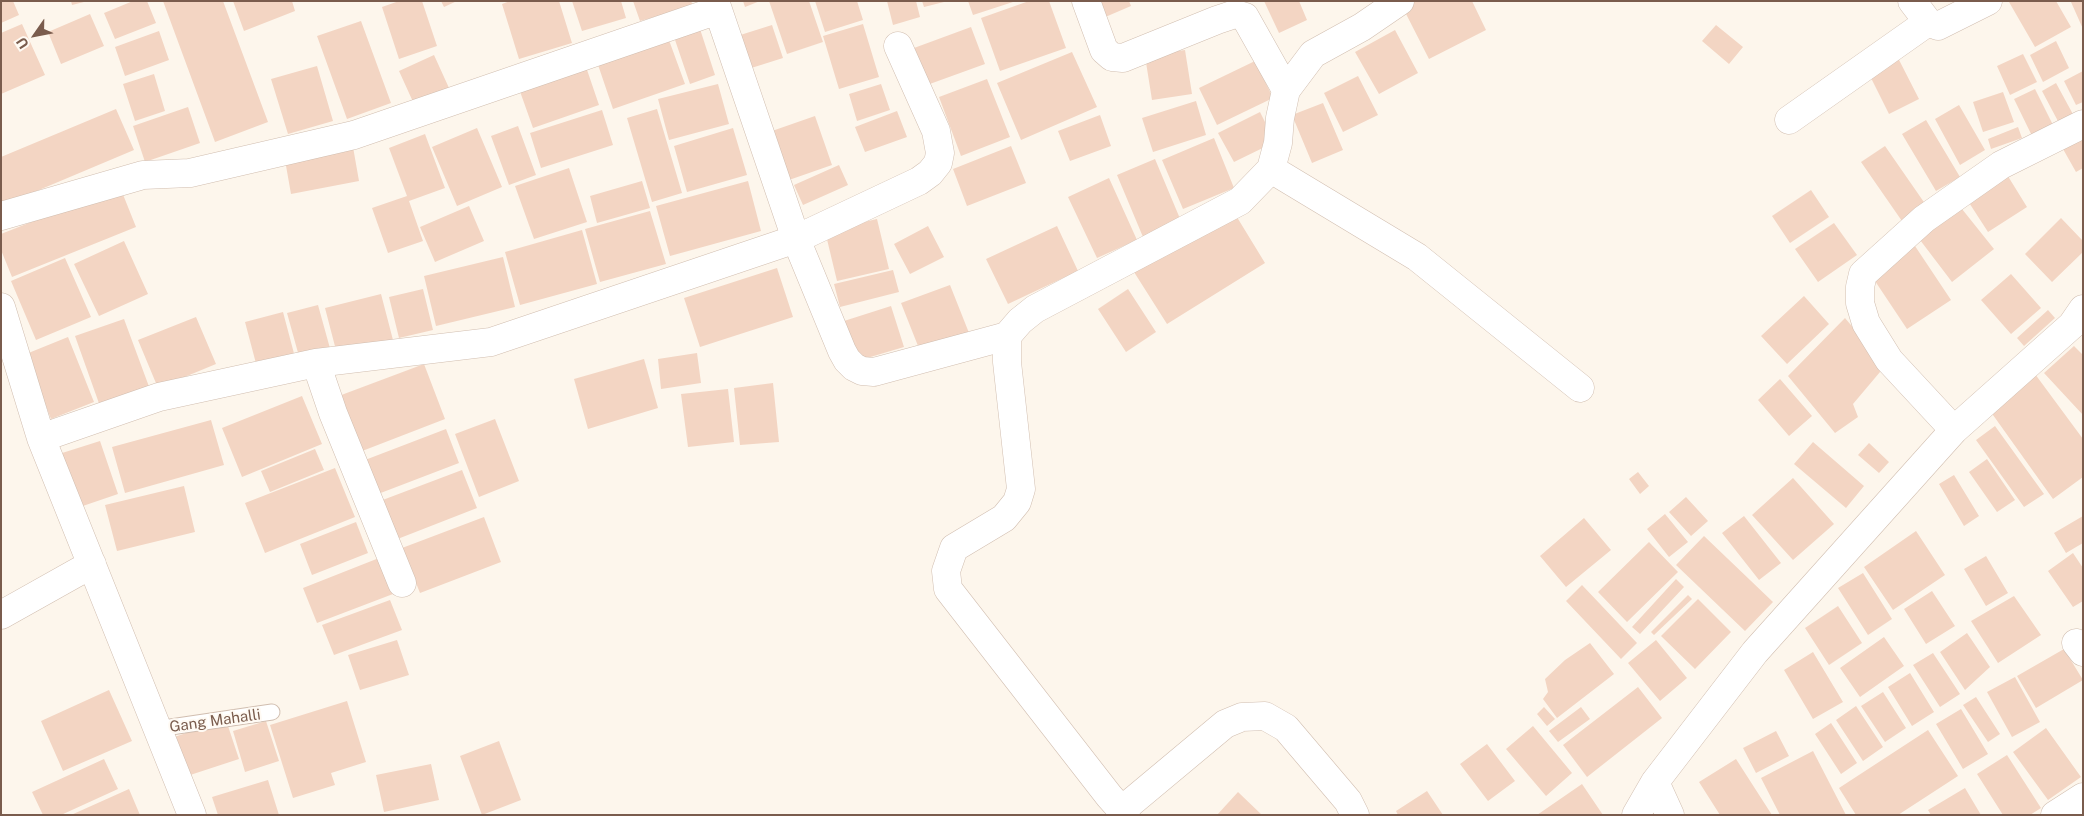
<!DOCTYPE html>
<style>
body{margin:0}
#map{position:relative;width:2084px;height:816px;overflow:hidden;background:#fdf6ec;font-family:"Public Sans",sans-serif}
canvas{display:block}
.frame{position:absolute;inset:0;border:2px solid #7a5c4d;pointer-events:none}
.north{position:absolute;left:10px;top:10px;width:50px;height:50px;-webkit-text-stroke:4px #fffaf3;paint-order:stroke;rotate:237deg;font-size:14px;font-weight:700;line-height:20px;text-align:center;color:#7a5c4d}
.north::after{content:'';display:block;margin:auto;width:18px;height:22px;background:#7a5c4d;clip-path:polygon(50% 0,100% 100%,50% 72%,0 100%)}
</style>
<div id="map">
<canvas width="2084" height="816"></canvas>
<div class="frame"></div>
<div class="north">U</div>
</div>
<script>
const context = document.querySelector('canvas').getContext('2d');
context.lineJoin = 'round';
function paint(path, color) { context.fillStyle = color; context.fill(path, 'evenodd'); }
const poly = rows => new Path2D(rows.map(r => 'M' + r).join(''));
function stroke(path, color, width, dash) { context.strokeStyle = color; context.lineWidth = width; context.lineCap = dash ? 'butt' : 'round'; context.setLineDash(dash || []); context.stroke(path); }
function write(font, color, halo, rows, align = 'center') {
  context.font = font + ' "Public Sans",sans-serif'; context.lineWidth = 4; context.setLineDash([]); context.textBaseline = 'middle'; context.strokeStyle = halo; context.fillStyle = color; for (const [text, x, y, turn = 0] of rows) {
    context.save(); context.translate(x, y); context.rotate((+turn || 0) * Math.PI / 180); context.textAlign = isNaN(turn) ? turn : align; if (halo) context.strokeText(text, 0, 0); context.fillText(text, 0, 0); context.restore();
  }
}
paint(poly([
 [1,1,13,1,19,15,1,23],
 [71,1,84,1,84,2,72,5],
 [133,1,147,1,156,23,115,39,104,13],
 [163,1,223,1,268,122,215,142],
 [233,1,292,1,295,11,244,31],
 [399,1,422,1,437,46,399,59,382,7],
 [441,1,457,1,444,7],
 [510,1,559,1,572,43,519,59,502,4],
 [572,1,621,1,626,18,582,31],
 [633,1,691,1,693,6,640,21],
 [743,1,760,1,745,7],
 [769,1,809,1,823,42,787,54],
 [815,1,857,1,863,20,825,32],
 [887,1,916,1,920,17,893,25],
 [922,1,944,1,944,2,924,7],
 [968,1,1013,1,1013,2,973,15],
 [1029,1,1049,1,1066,48,1000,71,981,18],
 [1095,1,1129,1,1131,6,1103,18],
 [1264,1,1299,1,1307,20,1279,33],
 [1416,1,1472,1,1486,30,1429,59,1403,8],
 [2010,1,2056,1,2071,27,2035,47,2009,2],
 [2073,1,2083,1,2083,29,2071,2],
 [90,14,104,46,61,64,48,32],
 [361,21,391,103,347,119,317,36],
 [22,24,45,75,1,94,1,33],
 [863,24,879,77,839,89,823,36],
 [772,25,783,58,745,70,734,37],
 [1716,25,1743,47,1729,64,1702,41],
 [971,27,985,64,927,85,914,48],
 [700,29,715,75,690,84,674,37],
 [1395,30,1418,73,1379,94,1355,52],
 [159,31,169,60,125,76,115,47],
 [666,32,685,84,613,109,595,56],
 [2056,41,2069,68,2043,82,2030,55],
 [1185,50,1192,94,1152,100,1145,56],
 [1072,52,1097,107,1021,140,997,83],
 [2023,54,2037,82,2010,95,1997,66],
 [434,55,449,88,414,104,399,71],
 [1897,56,1919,99,1889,114,1867,70],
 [584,61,599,105,533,128,517,83],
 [1255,61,1273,98,1217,125,1199,88],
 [317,66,333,121,288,134,271,79],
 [2083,71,2083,102,2076,105,2064,81],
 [154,74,165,111,135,121,123,84],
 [1358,76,1378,115,1343,132,1324,93],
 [987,79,1010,137,961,156,939,97],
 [2056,83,2075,118,2060,125,2042,91],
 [718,84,729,124,669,140,658,99],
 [881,84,890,110,857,121,849,94],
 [2035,89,2055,129,2034,140,2014,99],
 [2003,92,2014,122,1983,132,1973,102],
 [1196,101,1206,135,1153,152,1142,118],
 [1323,103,1343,150,1312,163,1292,115],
 [1959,105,1985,150,1960,165,1935,119],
 [188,107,200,143,145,162,133,126],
 [116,109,134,150,1,206,1,157],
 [657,109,682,193,652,202,627,118],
 [602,110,613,145,541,168,530,133],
 [897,111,907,137,865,152,855,127],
 [1260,112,1275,142,1234,162,1218,133],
 [1100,115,1111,146,1070,161,1058,131],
 [815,116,832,165,789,180,772,131],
 [1926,120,1960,177,1936,191,1902,134],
 [518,126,536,175,509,185,491,136],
 [2018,127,2022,138,1991,149,1988,139],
 [477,128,502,187,457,206,432,147],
 [733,128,747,175,687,192,674,146],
 [425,134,445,188,409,201,423,241,388,253,372,208,407,196,389,148],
 [1214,138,1234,188,1183,209,1162,160],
 [2083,139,2083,168,2076,172,2063,149],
 [1011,146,1026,183,967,206,953,169],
 [1885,146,1928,208,1904,224,1861,162],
 [353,147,359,181,291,194,285,160],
 [1155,159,1181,221,1143,237,1117,175],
 [839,165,848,185,803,205,794,185],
 [569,168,587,222,534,239,515,186],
 [2006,173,2027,207,1988,232,1966,198],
 [1109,178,1137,240,1097,258,1068,197],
 [642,181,650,208,597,223,590,196],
 [748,181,761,231,670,256,656,206],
 [120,187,136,227,12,277,1,250,1,234],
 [1811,190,1829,217,1790,243,1772,216],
 [1958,204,1994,249,1952,282,1917,236],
 [469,206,484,241,435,262,420,227],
 [1232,209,1265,263,1167,324,1134,272],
 [650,211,666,264,600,282,585,229],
 [2061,218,2083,241,2083,252,2052,282,2025,254],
 [877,219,889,269,837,281,825,231],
 [1834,223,1857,255,1818,282,1795,249],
 [928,226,944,257,910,274,894,244],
 [1057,226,1078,271,1008,304,986,259],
 [582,230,597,284,520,305,505,252],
 [124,241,148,294,99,316,74,264],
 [1915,246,1951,300,1907,329,1871,275],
 [503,257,515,307,436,326,424,276],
 [65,258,91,317,36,340,11,281],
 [777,268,793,317,700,347,684,298],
 [893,270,899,292,840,307,834,284],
 [2011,274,2041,308,2011,334,1981,300],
 [950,285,971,338,922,356,901,303],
 [423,289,433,330,399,338,389,297],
 [1128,289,1156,332,1126,352,1098,309],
 [381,294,393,340,337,354,325,308],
 [1804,296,1829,324,1787,364,1761,336],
 [318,305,331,352,300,360,287,313],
 [891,306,904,347,857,361,844,321],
 [2048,310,2055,318,2024,346,2017,338],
 [283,312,296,361,258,371,245,322],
 [196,317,216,364,158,388,138,340],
 [1845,318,1877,356,1880,372,1853,404,1858,417,1835,433,1788,376],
 [124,319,151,392,101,409,75,336],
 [68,337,94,402,51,419,26,354],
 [2074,346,2083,355,2083,415,2044,373],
 [697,353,701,383,661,389,658,359],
 [644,359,658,408,588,429,574,379],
 [424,364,445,419,357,453,336,397],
 [2035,374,2083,439,2083,477,2053,499,1988,408],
 [1780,379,1812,416,1789,436,1758,400],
 [773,383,779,442,740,445,734,388],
 [728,389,734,442,688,447,681,394],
 [302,396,322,444,242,477,222,428],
 [495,419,519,481,479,497,455,434],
 [211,420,224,465,125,493,112,447],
 [1995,426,2044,494,2024,507,1976,440],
 [446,429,459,463,378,494,365,460],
 [100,441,118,494,77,508,59,454],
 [1813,442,1864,486,1846,508,1794,464],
 [1869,443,1889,462,1879,473,1858,455],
 [315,449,324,470,270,492,261,471],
 [1987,459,2015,500,1997,512,1969,472],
 [335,468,355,517,265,553,245,503],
 [462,470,477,508,395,540,380,501],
 [1638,472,1649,486,1640,494,1629,479],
 [1954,475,1979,516,1964,526,1939,484],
 [1793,478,1834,524,1793,560,1752,515],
 [184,486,195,532,117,551,105,505],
 [1686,497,1708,521,1691,536,1669,512],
 [1665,514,1688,542,1669,557,1647,529],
 [1744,516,1781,563,1759,580,1722,533],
 [2083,516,2083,543,2066,553,2054,533],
 [484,517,501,562,420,593,402,548],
 [1584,518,1611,550,1566,587,1540,556],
 [356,522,368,553,312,575,300,544],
 [1916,531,1945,575,1893,610,1864,567],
 [1704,536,1773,602,1745,631,1676,565],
 [1649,542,1678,572,1627,622,1598,592],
 [2073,553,2083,568,2083,601,2073,607,2048,571],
 [1986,556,2008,593,1986,606,1964,569],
 [379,558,393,594,317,623,303,588],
 [1863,573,1892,619,1868,635,1838,588],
 [1676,579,1684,587,1640,634,1632,627],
 [1582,585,1637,643,1621,659,1566,601],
 [1932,591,1955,626,1926,644,1904,609],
 [1688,595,1692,599,1654,635,1651,632],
 [2014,596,2041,635,1998,663,1971,621],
 [1698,599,1731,632,1695,669,1661,636],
 [390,600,402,630,334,655,322,625],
 [1838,606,1862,643,1829,665,1805,628],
 [1967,633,1990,667,1965,690,1940,652],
 [1884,637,1904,666,1860,697,1840,668],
 [397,640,409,675,360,690,348,655],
 [1656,640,1687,678,1660,701,1628,663],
 [1590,643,1614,674,1557,718,1543,699,1548,692,1545,679,1565,660],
 [2064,649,2083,680,2036,708,2017,676],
 [1813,652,1843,702,1813,719,1784,670],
 [1933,653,1960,694,1940,707,1913,665],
 [1910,673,1934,712,1912,726,1888,687],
 [2015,677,2040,722,2012,737,1987,692],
 [1638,687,1662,718,1587,777,1563,745],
 [109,690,132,741,63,771,41,721],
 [1883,692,1906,728,1885,742,1861,706],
 [1976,697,2000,734,1988,742,1963,705],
 [347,701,366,762,331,773,335,785,293,798,270,725],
 [1856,706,1883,747,1863,761,1836,720],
 [1544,707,1555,719,1547,726,1537,714],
 [1581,707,1590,719,1558,742,1549,731],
 [1961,709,1988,754,1963,769,1936,724],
 [226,720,239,759,181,778,168,739],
 [266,721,279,761,245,772,233,731],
 [1831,723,1857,763,1841,774,1815,734],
 [1533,726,1572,773,1546,796,1506,749],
 [2046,728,2081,777,2048,800,2013,752],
 [1928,730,1958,776,1898,815,1856,815,1839,788],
 [1776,731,1789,756,1756,773,1743,748],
 [499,741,521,800,482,815,460,756],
 [1487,744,1515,781,1488,801,1460,764],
 [1813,751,1846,815,1780,815,1761,778],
 [2007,755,2041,808,2030,815,2003,815,1977,774],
 [104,759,118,789,61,815,43,815,32,792],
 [1736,759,1772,815,1720,815,1699,782],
 [431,764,439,800,384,812,376,775],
 [268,780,279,815,218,815,212,797],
 [1582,784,1603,815,1537,815],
 [1965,788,1981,815,1931,815,1928,810],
 [129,789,140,815,71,815],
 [1427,791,1443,815,1398,815,1396,811],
 [1238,792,1262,815,1217,815]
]), '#f3d5c3');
const lane = poly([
 [157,729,272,712]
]);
const street = poly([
 [715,1,796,239,842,351,847,360,854,367,862,371,874,372,1007,336],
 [1086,1,1104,50,1112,57,1123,58,1217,20,1235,14,1245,17,1286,90],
 [1912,1,1928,22,1938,26,1988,1],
 [1789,120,1928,22],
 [1271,169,1417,257,1580,388],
 [1,216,143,175,190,173,354,135,718,10],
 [1,307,41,438,192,815],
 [316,363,333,413,402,583],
 [1954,430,2072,325,2083,309],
 [41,438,159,397,316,363,491,342,796,239,919,181,930,173,938,163,940,153,936,131,898,46],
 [1,615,92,564],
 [2076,643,2083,652],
 [1655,782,1670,815],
 [1122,810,1225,724,1242,717,1265,716,1286,728,1348,801,1355,815],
 [1126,815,1109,796,948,589,946,571,954,548,1004,518,1017,502,1021,489,1007,362,1007,336,1020,321,1035,309,1240,201,1271,169,1278,143,1280,118,1286,90,1313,54,1362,27,1400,1],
 [1636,815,1655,782,1755,652,1954,430,1889,360,1866,323,1860,303,1860,287,1863,274,1924,219,2001,165,2083,124],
 [2055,815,2083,797]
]);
stroke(lane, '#d1beb0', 17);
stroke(street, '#d1beb0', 29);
stroke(lane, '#fff', 15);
stroke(street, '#fff', 28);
write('15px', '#7a5c4d', '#fffaf3', [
 ["Gang Mahalli",215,721,-8]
]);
</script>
